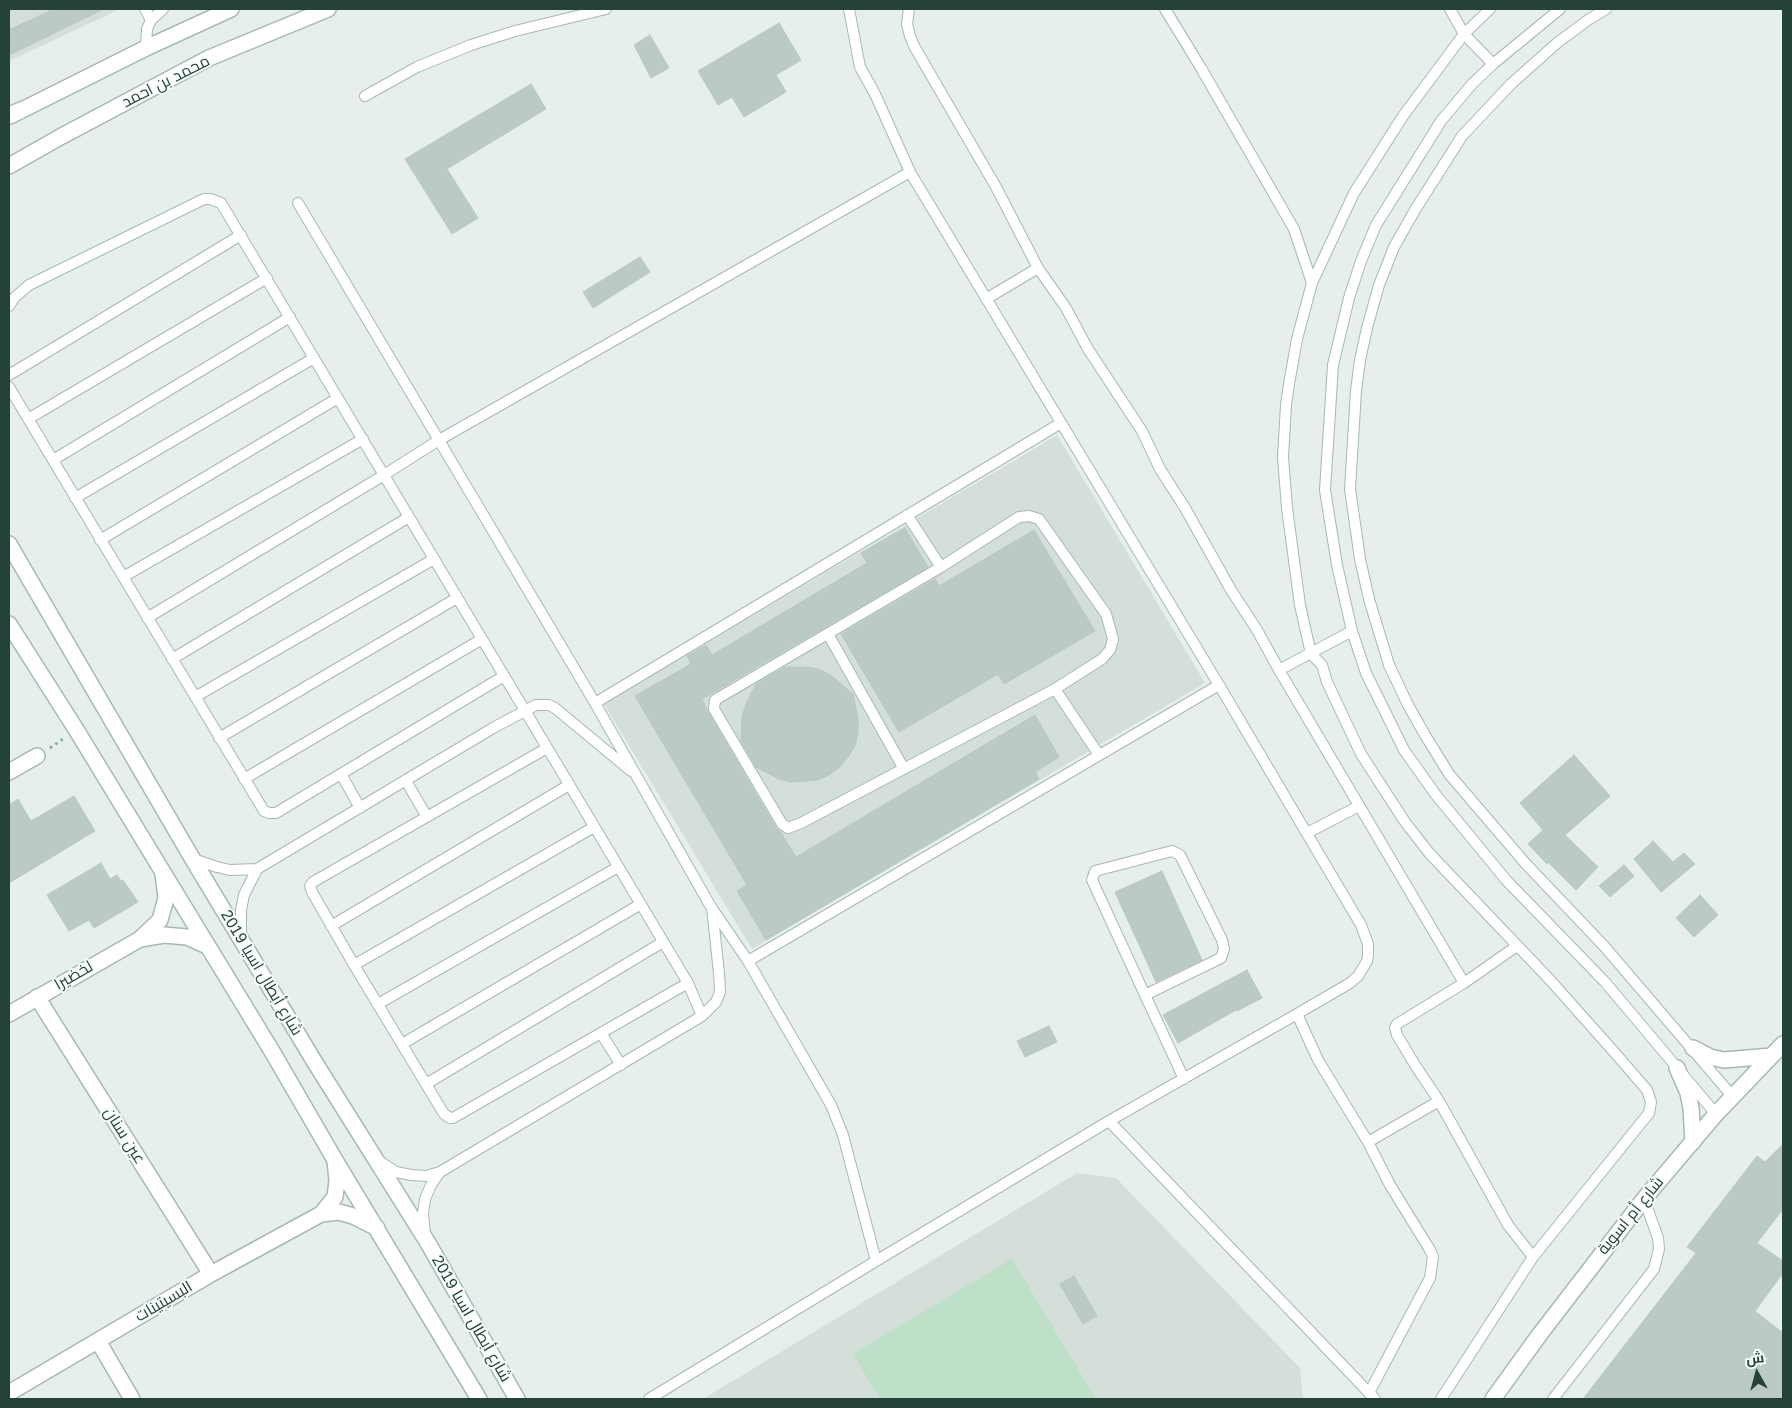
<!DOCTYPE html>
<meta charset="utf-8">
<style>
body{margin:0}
#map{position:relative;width:1792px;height:1408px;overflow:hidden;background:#e6efeb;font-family:Helvetica,Cairo,sans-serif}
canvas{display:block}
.frame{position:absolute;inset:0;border:10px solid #24423a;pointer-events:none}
.north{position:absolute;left:1732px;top:1348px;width:50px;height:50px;-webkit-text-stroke:4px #f7fbf9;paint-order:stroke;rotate:353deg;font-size:14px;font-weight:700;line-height:20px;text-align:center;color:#24423a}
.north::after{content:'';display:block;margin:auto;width:18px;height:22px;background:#24423a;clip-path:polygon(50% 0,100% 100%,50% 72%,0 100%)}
</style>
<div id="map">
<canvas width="1792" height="1408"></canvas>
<div class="frame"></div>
<div class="north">ش</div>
</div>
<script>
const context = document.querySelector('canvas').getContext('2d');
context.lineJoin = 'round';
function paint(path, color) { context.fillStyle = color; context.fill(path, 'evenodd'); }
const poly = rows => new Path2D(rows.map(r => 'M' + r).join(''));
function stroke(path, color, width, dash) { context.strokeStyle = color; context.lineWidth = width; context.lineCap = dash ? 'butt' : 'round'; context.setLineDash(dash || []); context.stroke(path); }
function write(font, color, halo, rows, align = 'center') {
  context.font = font + ' Helvetica,Cairo,sans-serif'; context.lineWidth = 4; context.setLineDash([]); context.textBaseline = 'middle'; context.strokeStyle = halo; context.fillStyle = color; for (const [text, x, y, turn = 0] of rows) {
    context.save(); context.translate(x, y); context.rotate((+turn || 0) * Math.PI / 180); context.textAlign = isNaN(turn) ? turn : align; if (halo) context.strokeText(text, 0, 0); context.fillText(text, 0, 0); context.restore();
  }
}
paint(poly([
 [9,9,120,9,9,61],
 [1057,435,1205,683,752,949,604,704],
 [1077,1173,1116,1178,1300,1368,1303,1399,703,1399]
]), '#d4dfda');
paint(poly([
 [1012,1259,1096,1399,880,1399,853,1354]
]), '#bfe0c8');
const building = poly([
 [54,9,104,9,9,55,9,30,54,9],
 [779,23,801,60,776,75,786,92,744,117,732,97,718,105,698,71,779,23],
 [650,35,669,68,651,78,634,45,650,35],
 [531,84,546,109,447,169,478,218,452,234,405,159,531,84],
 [640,257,650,272,593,308,583,292,640,257],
 [905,528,928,567,702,699,708,712,776,828,780,831,796,857,1035,715,1059,757,1035,772,1039,779,766,940,737,891,747,885,635,696,691,664,687,656,706,645,712,655,867,563,861,553,905,528],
 [1034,530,1095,631,1004,684,998,674,899,732,841,634,935,579,939,586,1034,530],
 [785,667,808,667,821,670,833,677,853,694,858,720,858,733,855,746,848,757,840,767,829,775,818,780,791,782,779,779,756,767,741,741,742,716,746,704,756,684,785,667],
 [1574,755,1610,796,1565,835,1598,867,1576,890,1548,862,1547,864,1528,844,1543,830,1520,803,1574,755],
 [74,796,95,831,9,883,9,805,18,799,31,821,74,796],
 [1653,841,1673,862,1684,853,1695,864,1661,892,1634,859,1653,841],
 [101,863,110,879,117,875,121,881,123,880,138,902,94,928,89,920,69,931,47,895,101,863],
 [1624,865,1634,876,1610,897,1599,886,1624,865],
 [1162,871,1202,960,1156,982,1115,892,1162,871],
 [1700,895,1718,915,1694,937,1676,918,1700,895],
 [1247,970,1262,998,1237,1011,1236,1010,1178,1043,1163,1015,1247,970],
 [1049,1026,1057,1042,1025,1057,1017,1041,1049,1026],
 [1783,1144,1783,1209,1757,1243,1783,1261,1783,1273,1755,1311,1783,1333,1783,1399,1583,1399,1696,1253,1687,1247,1757,1156,1765,1162,1783,1144],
 [1074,1276,1097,1316,1083,1324,1060,1284,1074,1276]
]);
paint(building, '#bbcac4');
stroke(building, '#b8c9c2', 1);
const service = poly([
 [145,9,151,20],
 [849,9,860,67,875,94,910,172],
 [909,9,907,24,910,36,914,46,996,187,1038,268,1066,308,1088,349,1142,431,1160,469,1185,508,1231,590,1257,630,1279,670,1464,983],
 [1165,9,1201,68,1294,229,1312,283],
 [1450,9,1464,34,1493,64],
 [1560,9,1493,64,1473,83,1441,121,1376,225,1361,261,1349,298,1333,365,1325,490,1337,565,1352,631,1366,673,1404,750,1436,795,1507,881,1605,982,1716,1114],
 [1606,9,1588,20,1557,43,1511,84,1462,136,1415,210,1394,247,1379,285,1367,328,1360,360,1356,391,1350,489,1360,559,1369,599,1389,665,1408,705,1425,735,1449,774,1526,864,1604,946,1733,1097],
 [146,48,147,29,151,20,163,9],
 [365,96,417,67,471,45,515,31,606,9],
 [298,203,595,703,711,907,748,961,831,1105,843,1135,876,1261,649,1399],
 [986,299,1038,268],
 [9,306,14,298,29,285,204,199,210,199,221,203,688,983,702,1016],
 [9,375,241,235],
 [9,387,264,811,269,813,276,813,504,676],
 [28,419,267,278],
 [53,460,290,317],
 [75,498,314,358],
 [907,515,941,567],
 [1029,516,1039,519,1106,614,1113,639,1110,650,1102,659,1055,689,801,823,788,828,782,824,714,709,715,700,941,567,1019,517,1029,516],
 [100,540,338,398],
 [123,577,363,439],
 [147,618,384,475,439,440,910,172,1219,685,748,961],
 [828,634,904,769],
 [172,659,409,517],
 [1279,670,1352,631],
 [1055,689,1099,755],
 [195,697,434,559],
 [595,703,1061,423],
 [219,738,457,598],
 [547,748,313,882,310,886,312,892,354,965,444,1114,450,1118,453,1118,688,983],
 [341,774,360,808],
 [244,779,482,639],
 [406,781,427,817],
 [1307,833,1359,806],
 [193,859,217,867,230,870,257,869,493,728,536,705,549,705,555,708,631,771],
 [331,926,569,785],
 [241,935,241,910,244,895,257,869],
 [1517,946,1464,983,1397,1024,1395,1028,1397,1035,1415,1065,1439,1101,1508,1225,1533,1257],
 [354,965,594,827],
 [1145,995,1221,958,1224,949,1222,940,1180,855,1172,851,1095,871,1092,880,1145,995,1184,1079],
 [378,1004,618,867],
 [1297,1014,1318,1060,1368,1142,1390,1185,1430,1250,1433,1257,1430,1278,1369,1393],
 [601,1033,621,1065],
 [402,1044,641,904],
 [426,1084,663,942],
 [1109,1121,1375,1399],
 [1368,1142,1439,1101],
 [379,1161,396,1172,411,1175,426,1176,440,1172,702,1016,716,1002,720,992,719,973,712,908],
 [425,1234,423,1213,425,1199,431,1185,440,1172],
 [876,1261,1109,1121,1297,1014,1350,983,1358,976,1367,961,1368,955,1368,944,1361,925,1219,685],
 [1441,1399,1533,1257,1649,1113,1651,1102,1647,1090,1615,1053,1551,981,1430,854,1405,822,1361,754,1327,682,1322,665,1311,654,1300,605,1287,508,1283,457,1286,405,1289,384,1297,339,1312,283,1354,193,1403,116,1464,34,1490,9],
 [1553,1399,1654,1269,1659,1249,1658,1238,1644,1199]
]);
const minor = poly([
 [9,772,37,756],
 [140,939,164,935,187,937,207,946],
 [37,997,211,1274],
 [9,1014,140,939,160,920,166,898,163,874],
 [321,1214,335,1197,337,1181,335,1160],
 [98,1341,132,1399],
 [9,1393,211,1274,321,1214,339,1212,353,1216,377,1228]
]);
const tertiary = poly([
 [10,116,146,48,231,9],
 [9,166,62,136,209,58,328,9],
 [1693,1048,1710,1057,1724,1060,1772,1056],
 [1677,1068,1688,1093,1691,1108,1693,1142],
 [1493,1399,1540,1334,1644,1199,1716,1114,1783,1044]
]);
const secondary = poly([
 [9,115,21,110],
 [9,544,192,858,314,1061,428,1243,517,1399],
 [9,624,77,731,273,1053,335,1160,479,1399]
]);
stroke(service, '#a8b8b2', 12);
stroke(minor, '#a8b8b2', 18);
stroke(tertiary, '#a8b8b2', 18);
stroke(secondary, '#a4bbb3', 18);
stroke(poly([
 [50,748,63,739]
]), '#86b3a5', 3, [2.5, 4]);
stroke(service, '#fff', 10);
stroke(minor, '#fff', 15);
stroke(tertiary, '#fff', 15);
stroke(secondary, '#fff', 15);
write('16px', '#24423a', '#f7fbf9', [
 ["محمد بن احمد",166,82,-27],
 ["شارع أبطال اسيا 2019",261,973,59],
 ["لخضيرا",74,976,-30],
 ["عين سنان",124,1136,58],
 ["شارع أم اسوية",1631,1216,-51],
 ["البسيتينات",164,1302,-31],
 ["شارع أبطال اسيا 2019",471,1319,60]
]);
</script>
